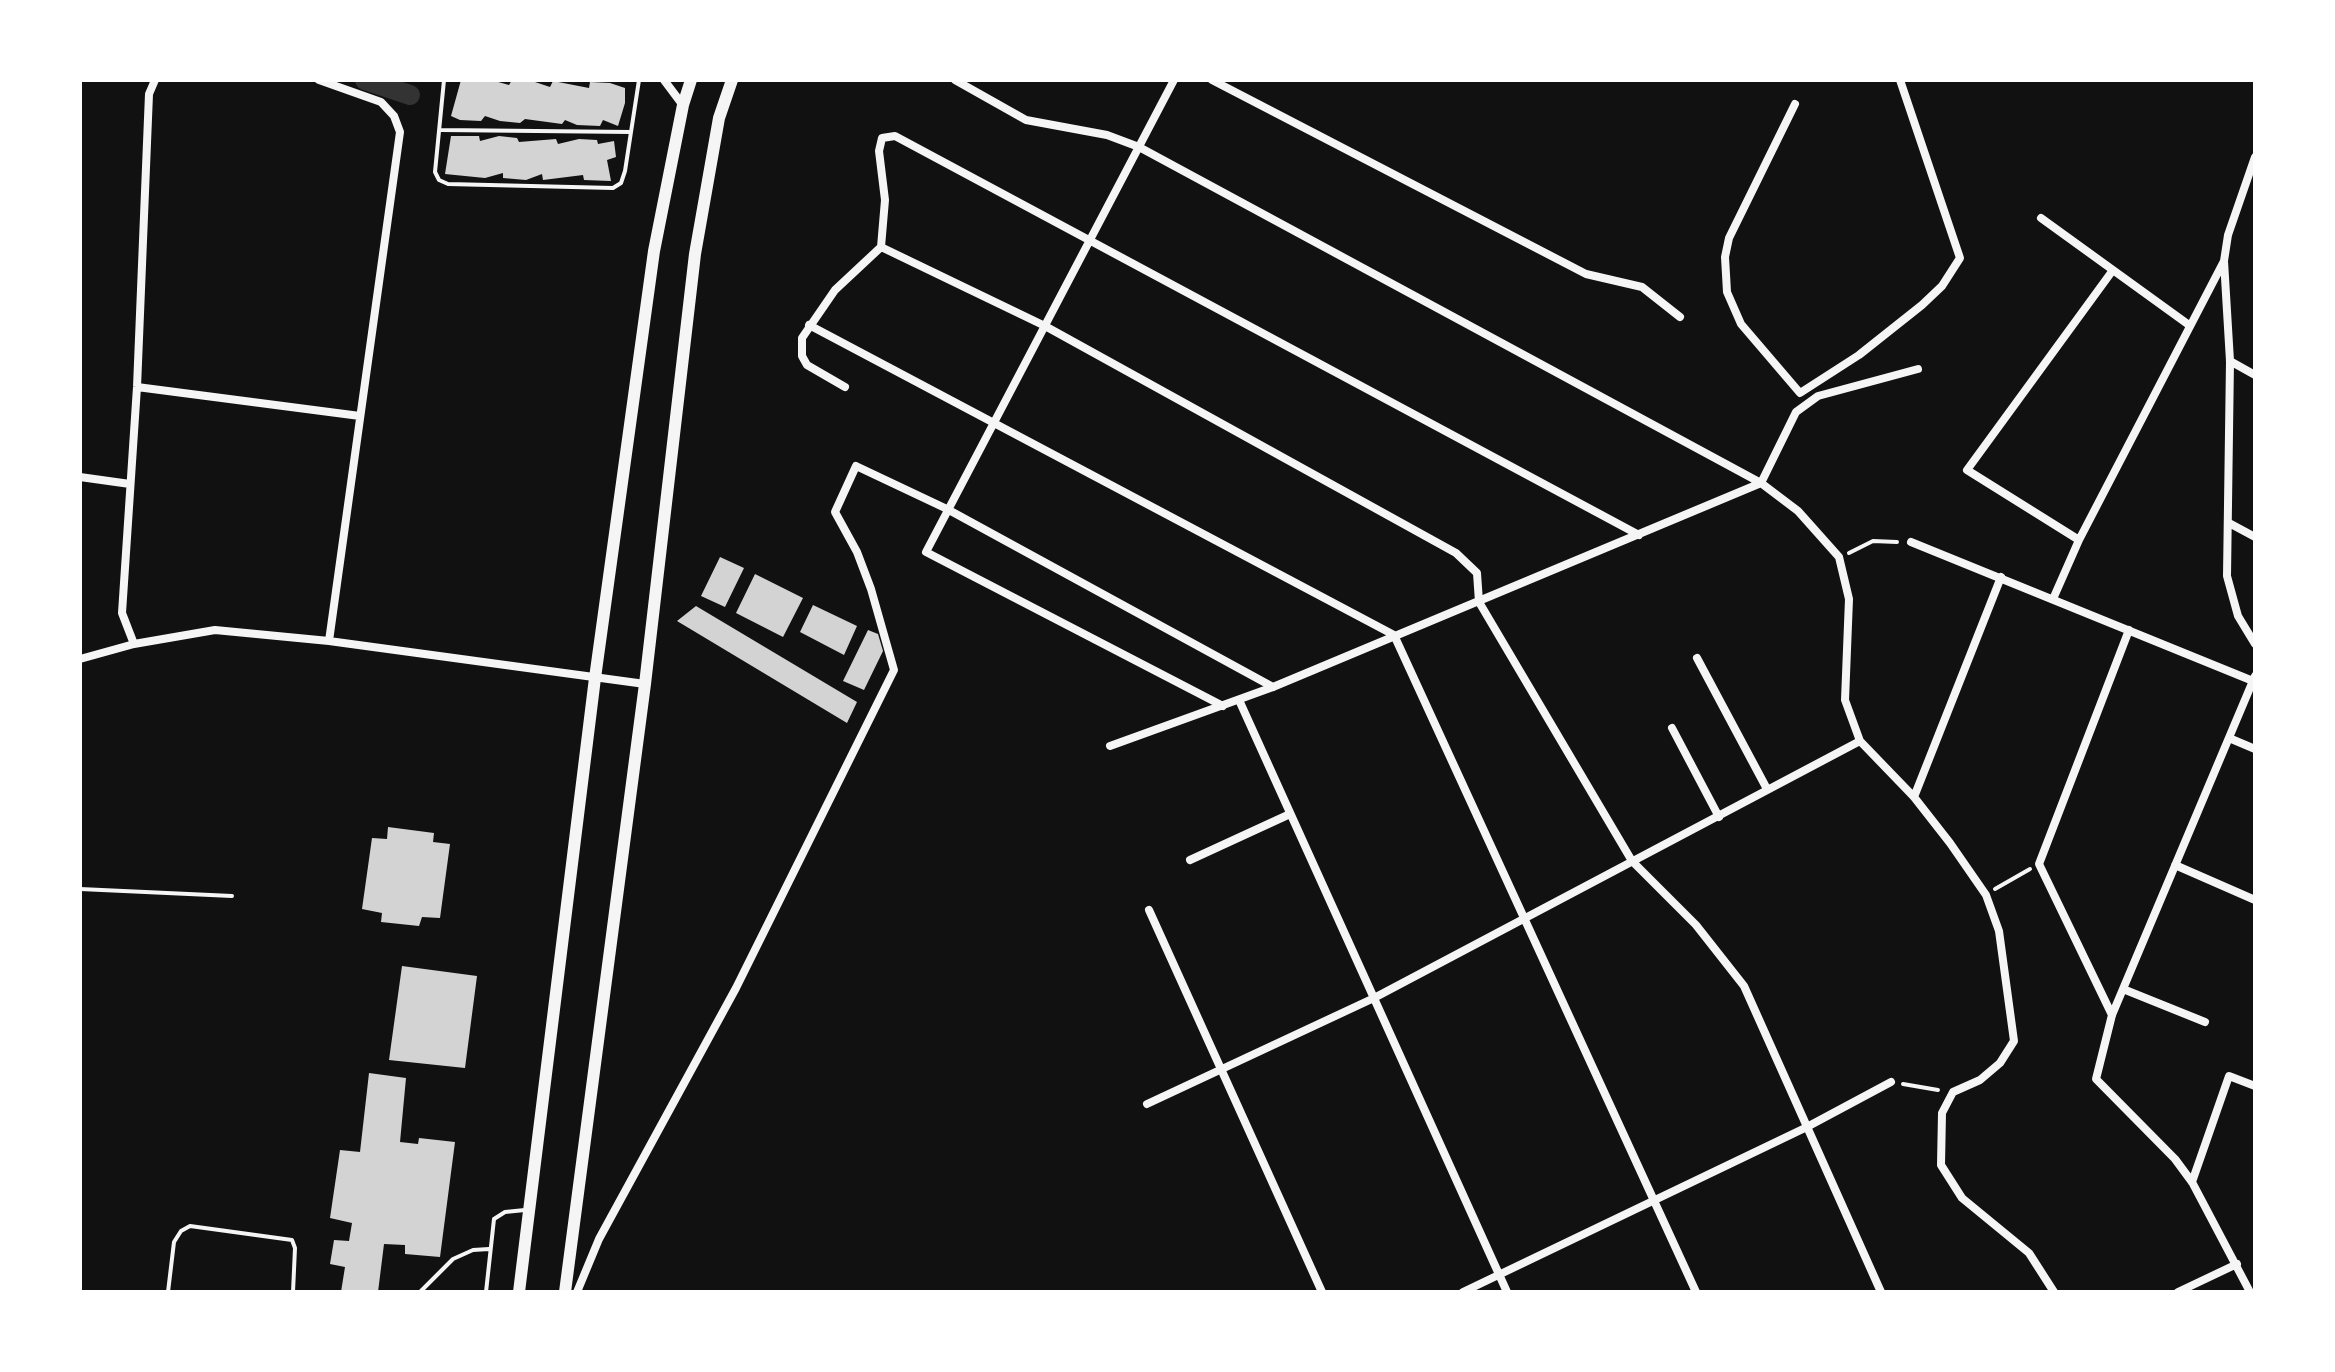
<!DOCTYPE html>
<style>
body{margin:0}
#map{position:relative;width:2335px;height:1372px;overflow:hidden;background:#111;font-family:Rubik,sans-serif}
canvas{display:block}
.frame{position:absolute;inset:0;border:82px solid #fff;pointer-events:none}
</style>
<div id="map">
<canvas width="2335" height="1372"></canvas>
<div class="frame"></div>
</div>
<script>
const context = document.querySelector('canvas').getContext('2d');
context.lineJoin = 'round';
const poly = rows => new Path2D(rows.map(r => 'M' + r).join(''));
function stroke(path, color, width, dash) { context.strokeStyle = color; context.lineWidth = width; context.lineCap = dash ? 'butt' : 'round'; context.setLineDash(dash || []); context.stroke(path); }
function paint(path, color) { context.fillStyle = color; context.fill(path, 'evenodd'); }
stroke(poly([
 [365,80,410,95]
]), '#333', 20);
paint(poly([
 [461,80,491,80,509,85,512,80,532,81,550,87,553,81,589,88,590,82,610,83,625,88,625,103,618,126,603,120,600,126,577,125,565,120,562,124,525,119,520,123,500,121,485,116,481,121,460,120,451,116],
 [451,136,479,136,480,141,499,136,517,138,519,142,556,139,558,144,579,139,597,140,598,144,614,141,616,157,607,160,611,181,584,180,583,175,543,180,542,174,526,180,503,178,503,173,485,178,445,174],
 [720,557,744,568,725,607,701,596],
 [755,574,803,598,783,637,736,613],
 [813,605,857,626,844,655,800,632],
 [696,606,857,702,847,723,677,621],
 [868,630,878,634,883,651,864,690,843,681],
 [388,827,434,833,433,842,450,844,440,918,422,917,419,926,381,922,382,913,362,909,372,838,387,839],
 [402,966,477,976,465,1068,389,1060],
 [369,1073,406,1078,400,1142,418,1144,419,1138,455,1142,440,1257,405,1254,405,1245,384,1244,378,1292,341,1292,345,1267,330,1264,334,1240,349,1241,352,1223,330,1218,340,1150,360,1152]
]), '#d3d3d3');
stroke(poly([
 [1849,553,1873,541,1897,542],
 [1995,889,2030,869],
 [1903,1084,1938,1090]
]), '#f5f5f5', 4);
stroke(poly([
 [444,80,435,172,439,180,448,184,613,188,621,183,625,171,639,80],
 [441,130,631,132],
 [80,889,232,896],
 [168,1292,174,1242,181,1231,190,1226,292,1240,295,1248,293,1292],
 [420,1292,453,1259,473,1250,489,1249],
 [486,1292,494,1219,505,1212,525,1210]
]), '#f5f5f5', 4);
stroke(poly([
 [319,80,381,102,394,116,400,132,329,641],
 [664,80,682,104],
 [955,80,1026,120,1107,135,1139,147,1761,483,1798,511,1839,557,1849,599,1845,700,1860,741,1914,797,1950,843,1986,895,1999,931,2014,1041,2000,1063,1980,1080,1953,1092,1942,1113,1941,1165,1962,1198,2029,1253,2054,1292],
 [1174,80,926,552,1223,706],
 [1212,80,1586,274,1642,287,1680,317],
 [1795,104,1729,238,1725,257,1727,292,1741,324,1800,393,1859,355,1922,305,1942,286,1960,258,1900,80],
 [2041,218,2189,325],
 [881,247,1045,326,1456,553,1477,573,1479,602,1632,861,1696,925,1744,986,1881,1292],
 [881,247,885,200,879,151,882,138,895,136,1639,535],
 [2224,261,2230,361,2227,576,2238,616,2255,644],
 [809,325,1394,635,1696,1292],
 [2230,361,2255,375],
 [137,387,360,416],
 [845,387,807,365,802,356,802,338,835,290,881,247],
 [80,477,130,484],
 [1761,483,1796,412,1818,396,1918,369],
 [2229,523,2255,537],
 [2079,540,1967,470,2113,270],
 [1911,542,2253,681],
 [2053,599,2079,540,2224,261,2228,235,2255,157],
 [134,644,122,613,137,387,149,94,155,80],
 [1697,658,1767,789],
 [80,659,134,644,215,630,329,641,645,684],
 [1239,700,1507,1292],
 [1672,728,1719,817],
 [2229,738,2255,749],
 [1110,746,1273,687,1761,483],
 [1914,797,2001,577],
 [1190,860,1290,814],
 [2175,865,2255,900],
 [1149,910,1322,1292],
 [2123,989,2205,1022],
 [2112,1015,2039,864,2129,630],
 [1147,1104,1374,998,1860,741],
 [2192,1182,2229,1076,2255,1086],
 [577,1292,599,1239,736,988,894,670,871,589,857,552,835,512,856,466,947,509,1273,687],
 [1463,1292,1805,1128,1891,1082],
 [2178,1292,2237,1264],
 [2250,1292,2192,1182,2175,1159,2096,1079,2112,1015,2255,676]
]), '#f5f5f5', 8);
stroke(poly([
 [519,1292,595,678,654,251,683,105,691,80],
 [565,1292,645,684,695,254,719,118,732,80]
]), '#f5f5f5', 12);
</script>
